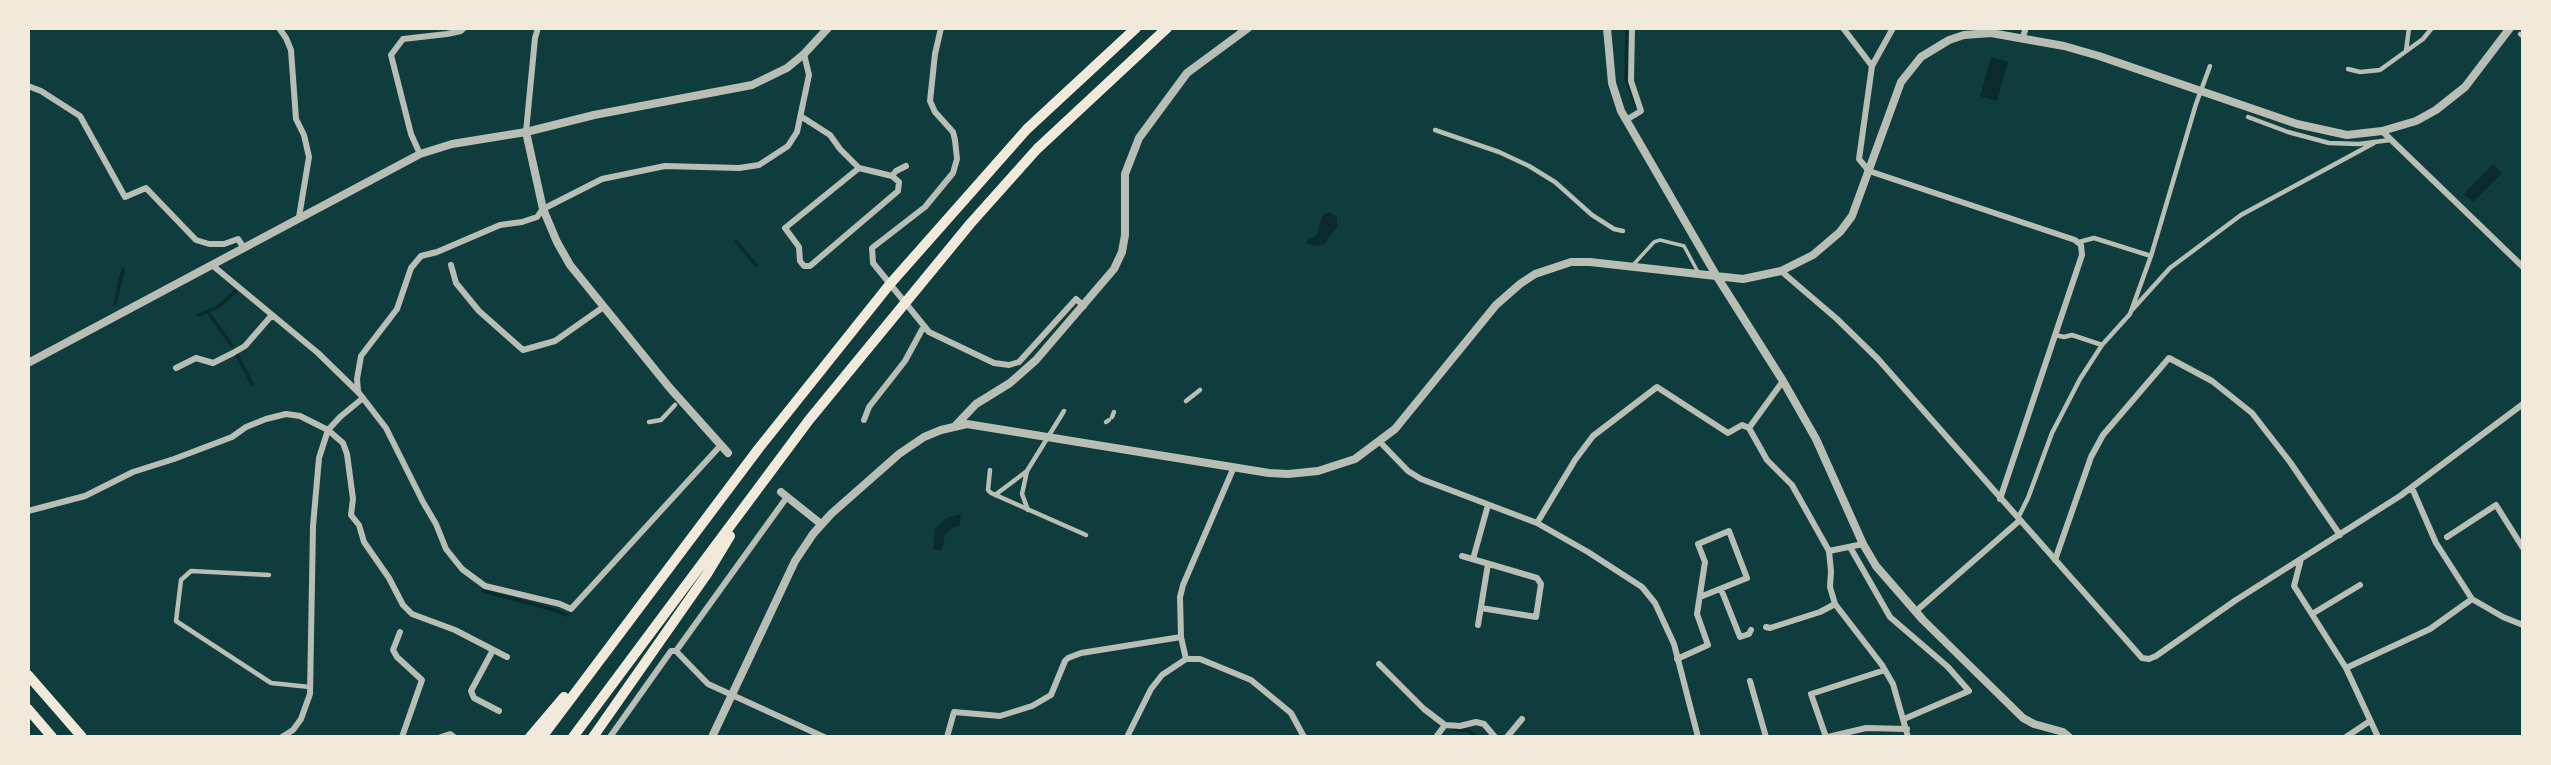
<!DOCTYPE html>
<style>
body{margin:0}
#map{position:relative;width:2551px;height:765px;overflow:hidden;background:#0f3d3e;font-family:"Open Sans",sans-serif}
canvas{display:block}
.frame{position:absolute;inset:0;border:30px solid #f1e9da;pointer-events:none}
</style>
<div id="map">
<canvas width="2551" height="765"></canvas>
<div class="frame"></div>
</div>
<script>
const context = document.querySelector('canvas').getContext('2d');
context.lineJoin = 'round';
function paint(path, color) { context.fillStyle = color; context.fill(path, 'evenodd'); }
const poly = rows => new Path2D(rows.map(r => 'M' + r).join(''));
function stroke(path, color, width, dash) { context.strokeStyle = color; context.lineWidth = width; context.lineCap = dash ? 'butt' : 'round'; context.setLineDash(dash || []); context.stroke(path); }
paint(poly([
 [1991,57,2008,62,1997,101,1980,96],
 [2493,164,2502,173,2473,202,2464,194],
 [1330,212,1337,218,1337,227,1324,244,1315,246,1306,244,1308,240,1316,236,1323,215],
 [956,515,961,515,959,526,953,527,945,535,942,550,933,550,935,529,945,519]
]), '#0a2a2b');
stroke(poly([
 [1627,28,1626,79,1636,105],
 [736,241,756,265],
 [115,304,123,269],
 [208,312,232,346],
 [199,315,218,307,236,291],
 [237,355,252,384],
 [483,591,551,609,567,615],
 [1453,729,1469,731,1476,737]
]), '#0a2a2b', 3.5);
stroke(poly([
 [1633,265,1654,242,1660,240,1684,246,1698,272]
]), '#b8beb3', 3.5);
stroke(poly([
 [2520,34,2522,36],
 [2406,51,2409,28],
 [2348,69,2360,72,2380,70,2423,39,2432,28],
 [2248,117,2288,132,2329,143,2359,144,2390,140],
 [1435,130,1499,152,1529,166,1555,182,1592,215,1614,229,1623,231],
 [2079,242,2094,238,2151,256],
 [2132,310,2170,268,2241,215,2374,143],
 [2055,335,2064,337,2072,335,2102,345],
 [1186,401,1200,390],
 [1112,417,1114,412],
 [649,422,661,420,675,405],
 [1106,422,1109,420],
 [990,470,988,490,991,493,1086,535],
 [1027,471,1022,494,1028,510],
 [995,495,1027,471,1064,411],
 [2018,518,2028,498,2052,433,2080,379,2102,345,2130,314,2151,256,2196,104,2210,66],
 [269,575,191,571,181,580,176,621,271,683,310,687]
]), '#b8beb3', 4.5);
stroke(poly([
 [279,28,286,38,291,50,296,119,304,135,309,157,299,217],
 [941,28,935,54,930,101,935,112,953,132,955,140,957,159,953,173,925,207,872,248,873,263,929,332,994,363,1009,365,1019,362,1076,299,1084,306],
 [1843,28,1872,66],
 [1893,28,1872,66,1859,159,1869,171,2075,240,2081,245,2082,255,2000,499],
 [2022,39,2026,28],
 [28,86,41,91,80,116,125,197,146,188,196,240,209,244,224,244,238,239,244,248],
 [802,117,830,135,840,149,859,168,892,176,899,182,898,191,810,266,804,266,800,261,799,247,785,228,859,168],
 [1626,120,1641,111,1631,81,1632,28],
 [2382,131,2523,267],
 [526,132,535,38,538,28],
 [420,154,411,134,391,55,403,39,447,34,461,31,464,28],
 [892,176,896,171,906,166],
 [212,265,318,353,359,393,386,428,423,502,436,524,446,549,462,569,485,586,560,604,571,609,721,445],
 [451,265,456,283,479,311,523,350,555,341,602,308],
 [1781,271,1837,319,1878,359,2142,658,2149,659,2156,656,2236,600,2400,496,2523,404],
 [176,368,196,358,213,363,233,353,245,346,272,315],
 [1783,381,1749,428,1767,460,1792,485,1829,551,1831,571,1830,587,1835,604,1882,665,1893,684,1908,737],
 [358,391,357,379,361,356,397,309,411,268,421,256,437,252,500,225,522,222,537,217,543,209,602,179,665,166,739,168,759,165,788,146,797,132,809,75,804,54],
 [864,420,869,407,905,361,924,326],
 [1380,442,1408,471,1421,479,1537,523,1588,552,1642,587,1655,603,1674,644,1698,737],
 [2412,488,2436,543,2472,599,2503,617,2523,625],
 [787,497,676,651,708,684,824,737],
 [28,511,85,496,133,472,174,459,232,437,246,427,266,419,286,414,300,416,328,430,343,443,347,454,353,499,351,515,359,525,364,542,389,578,403,605,412,614,455,630,507,657],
 [1537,523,1575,460,1593,436,1657,387,1728,433,1742,425,1749,428],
 [2447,537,2496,505,2523,548],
 [1850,547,1890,617,1948,667,1969,691,1904,719],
 [1829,551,1863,544],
 [1462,556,1537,578,1541,584,1536,617,1481,608],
 [1473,559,1488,505],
 [2301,559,2294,586,2346,668,2378,737],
 [2055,560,2091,457,2103,435,2169,358,2212,381,2252,413,2290,462,2340,535],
 [1721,589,1740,637,1749,634,1751,630],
 [1915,612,2019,521],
 [2312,614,2360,585],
 [1478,625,1488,564],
 [1766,627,1770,628,1820,612,1835,604],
 [400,632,393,650,397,657,422,680,402,737],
 [1181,637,1186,659],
 [493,650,471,691,474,698,499,711],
 [1677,659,1708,645,1697,614,1705,562,1698,544,1729,531,1747,578,1700,597],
 [1379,664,1424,709,1445,725,1460,726,1476,722,1484,724,1495,737],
 [2346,668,2430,629,2472,599],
 [1750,681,1766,737],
 [282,737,293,730,301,719,310,694,313,526,319,458,328,430,340,417,363,398],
 [441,737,450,734,454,737],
 [610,737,671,651,676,651],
 [947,737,954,712,1000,716,1032,706,1051,695,1065,661,1068,658,1081,653,1181,637,1180,597,1183,585,1234,467],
 [1127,737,1151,689,1162,675,1186,659,1200,659,1251,680,1291,713,1304,737],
 [1436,737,1445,725],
 [1507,737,1522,719],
 [1826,737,1811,694,1885,670],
 [1828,737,1866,728,1907,729],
 [2346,737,2370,721]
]), '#b8beb3', 6);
stroke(poly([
 [1607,28,1612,83,1621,111,1716,275,1783,381,1816,439,1863,544,1876,566,1923,620,2023,718,2034,724,2063,732,2069,737],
 [526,132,543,209,557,242,570,265,669,387,728,453],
 [28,363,420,154,452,144,526,132,594,115,752,85,787,68,804,54,828,28],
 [956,425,976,404,1010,383,1036,360,1114,269,1122,252,1125,235,1125,174,1139,138,1187,73,1248,28],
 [781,492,821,524],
 [712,737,795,561,813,534,831,514,899,454,924,437,941,430,967,424,1269,473,1288,474,1318,471,1355,459,1395,429,1496,305,1520,284,1535,274,1571,262,1590,262,1743,279,1781,271,1813,255,1840,232,1852,216,1901,82,1921,57,1949,40,1964,35,1991,33,2064,46,2099,56,2297,124,2347,135,2382,131,2416,121,2436,110,2465,87,2510,28]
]), '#b8beb3', 8);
stroke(poly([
 [28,675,82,737],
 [28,709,52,737]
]), '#f1e9da', 10);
stroke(poly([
 [530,737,564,697],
 [542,737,759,448,890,284,1027,129,1136,28],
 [573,737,809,420,970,224,1037,149,1167,28],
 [593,737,707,574,730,536]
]), '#f1e9da', 10);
</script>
